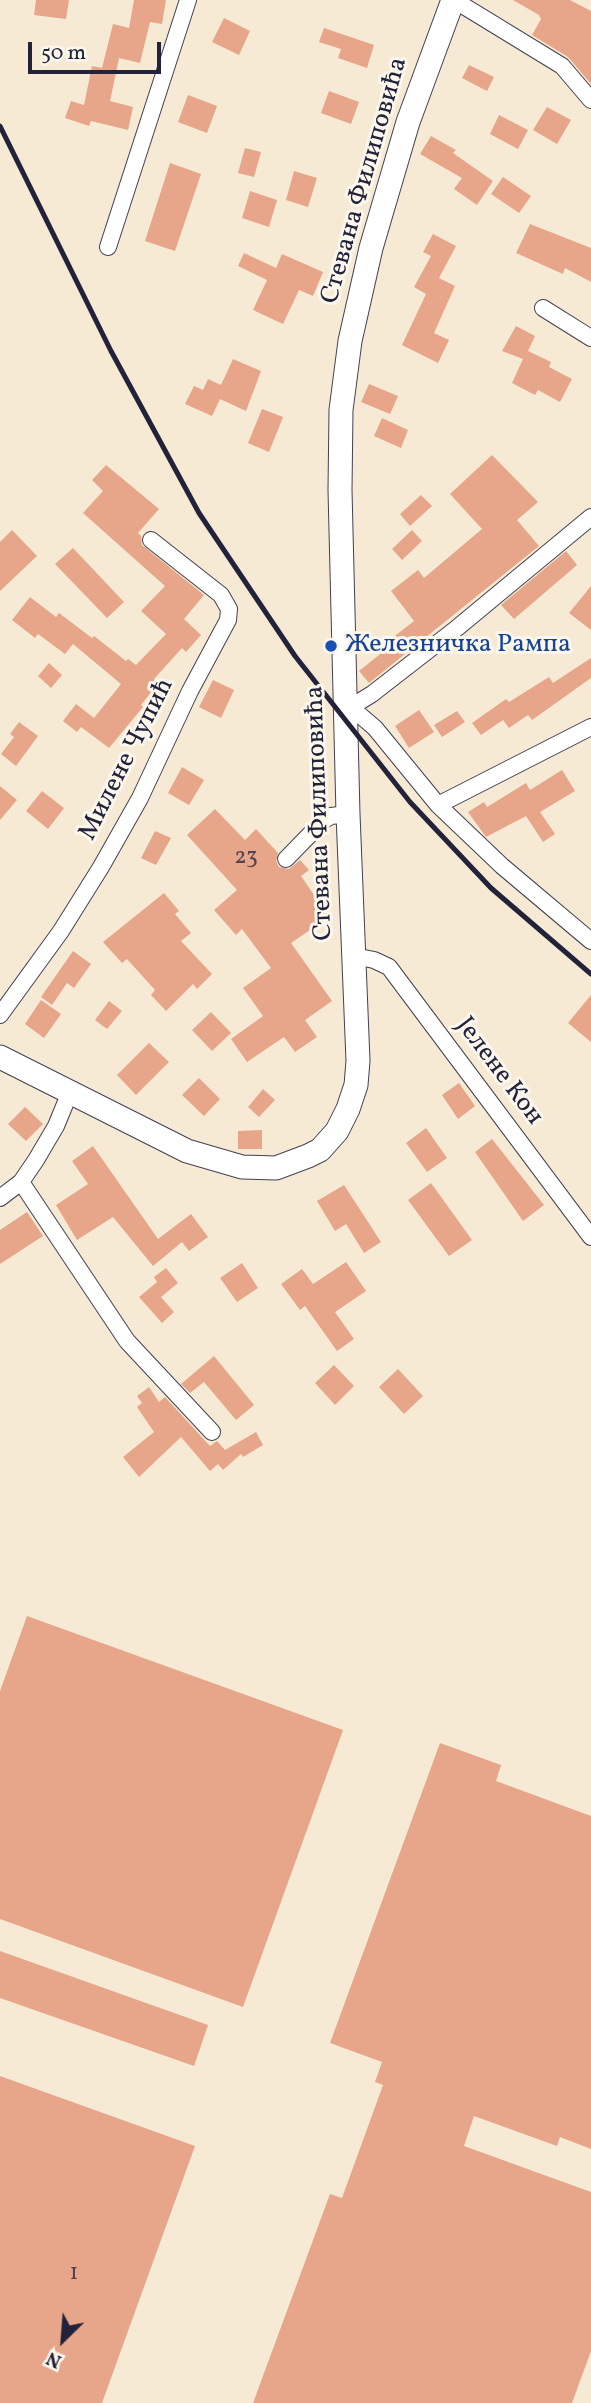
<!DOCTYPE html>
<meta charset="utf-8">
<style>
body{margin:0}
#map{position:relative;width:591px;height:2403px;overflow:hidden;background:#f6ead5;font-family:Vollkorn,serif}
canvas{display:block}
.north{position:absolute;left:28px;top:2305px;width:70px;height:70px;-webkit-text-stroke:5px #fbf7ec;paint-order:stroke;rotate:205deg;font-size:19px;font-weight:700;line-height:28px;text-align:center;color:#22223b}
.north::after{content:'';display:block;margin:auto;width:24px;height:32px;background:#22223b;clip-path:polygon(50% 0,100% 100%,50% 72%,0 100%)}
.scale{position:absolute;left:28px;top:42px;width:133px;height:32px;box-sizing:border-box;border:4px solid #22223b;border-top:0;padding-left:9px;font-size:21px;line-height:24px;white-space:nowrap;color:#22223b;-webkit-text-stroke:5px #fbf7ec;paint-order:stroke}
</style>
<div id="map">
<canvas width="591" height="2403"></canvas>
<div class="north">N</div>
<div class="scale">50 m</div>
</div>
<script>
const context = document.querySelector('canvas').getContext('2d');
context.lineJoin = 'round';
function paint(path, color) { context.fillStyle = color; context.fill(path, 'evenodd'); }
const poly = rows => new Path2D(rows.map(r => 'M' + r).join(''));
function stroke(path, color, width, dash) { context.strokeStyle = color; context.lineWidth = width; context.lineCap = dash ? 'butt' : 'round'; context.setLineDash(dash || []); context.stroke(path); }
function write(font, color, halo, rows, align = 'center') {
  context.font = font + ' Vollkorn,serif'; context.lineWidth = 6; context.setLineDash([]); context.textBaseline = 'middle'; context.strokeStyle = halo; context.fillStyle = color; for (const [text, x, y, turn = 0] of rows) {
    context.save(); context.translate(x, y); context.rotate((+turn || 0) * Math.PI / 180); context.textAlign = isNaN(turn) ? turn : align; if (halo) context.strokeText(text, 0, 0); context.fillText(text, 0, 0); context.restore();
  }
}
paint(poly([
 [36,0,69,0,66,19,34,15],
 [134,0,166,0,162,24,150,22,140,63,119,58,110,101,133,107,128,130,91,121,89,126,65,118,71,101,84,105,92,66,102,68,113,24,129,28],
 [513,0,570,0,591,11,591,84,568,57,532,35,541,19,539,15],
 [224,18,250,31,239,55,212,42],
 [324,28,374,45,367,68,338,58,341,49,319,42],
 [469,65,494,77,487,91,462,78],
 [329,91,359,102,351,124,321,113],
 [188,95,217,106,207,133,178,122],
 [547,107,571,120,557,144,533,130],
 [499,115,528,130,518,149,490,134],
 [431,136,456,150,453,153,493,181,477,205,454,189,462,178,420,154],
 [245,148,261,152,254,177,238,173],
 [170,163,201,174,175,251,145,241],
 [294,171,317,178,308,207,286,200],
 [503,177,531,196,519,213,491,194],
 [250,191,277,200,269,227,242,218],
 [530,224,591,248,591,282,565,268,563,274,516,253],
 [433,234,456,246,439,278,455,286,434,333,449,340,438,363,402,345,426,294,414,287,431,256,423,252],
 [244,253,276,268,282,254,323,272,313,296,299,290,283,324,253,310,267,280,238,266],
 [516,326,535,336,528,351,551,362,549,367,572,379,560,402,538,390,535,395,512,383,523,359,502,351],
 [233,359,261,371,246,411,220,399,212,416,185,404,194,386,203,390,208,379,221,385],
 [369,384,398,396,390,414,361,402],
 [262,409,283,417,269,452,248,443],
 [382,418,408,430,401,448,374,436],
 [492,455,538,502,517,520,539,546,369,683,359,671,394,643,391,639,414,621,391,591,418,570,424,578,482,529,450,494],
 [106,465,159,509,138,533,141,536,142,545,204,595,184,619,201,635,186,652,182,648,154,679,159,682,141,705,143,707,109,748,81,727,77,732,63,721,76,704,94,718,121,684,73,644,65,654,38,634,35,638,12,620,30,597,56,617,59,613,92,638,94,636,126,661,128,659,136,665,166,634,141,611,165,586,83,513,103,491,92,480],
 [421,495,432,506,410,526,400,514],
 [12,530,37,556,0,591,0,542],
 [412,530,422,541,402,560,392,549],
 [73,548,124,602,107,618,55,564],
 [566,551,577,565,514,619,501,605],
 [591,586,591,630,569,613],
 [591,658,591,678,532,720,528,715,509,728,503,720,481,735,472,723,506,699,509,702,549,677,553,683],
 [49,663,62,675,51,688,38,676],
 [213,680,234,690,221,718,199,707],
 [419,710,434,732,409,748,395,726],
 [457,711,465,722,442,737,434,725],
 [19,722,38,736,16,766,1,754,14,737,10,734],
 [182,767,204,780,189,805,168,793],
 [562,770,575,791,540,812,555,834,543,842,526,816,486,837,468,812,484,802,487,807,526,783,530,790],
 [0,786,17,800,0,820],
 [42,791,64,808,48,829,26,811],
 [215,809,245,840,256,829,278,853,276,861,279,867,289,869,300,860,309,870,301,876,329,917,291,943,332,1001,305,1020,317,1037,295,1052,284,1037,247,1062,231,1039,263,1016,243,988,271,968,242,929,236,935,214,910,237,890,187,835],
 [155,831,171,838,156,865,141,858],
 [164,893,179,911,175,914,191,933,181,941,212,974,197,989,193,984,166,1011,151,995,155,990,127,959,122,963,103,942],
 [73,951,91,964,74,988,67,983,52,1005,41,997],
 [591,995,591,1042,568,1023],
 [41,1000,61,1014,44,1038,25,1024],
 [109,1001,122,1011,107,1029,95,1020],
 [211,1012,231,1033,212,1051,192,1030],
 [149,1043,169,1062,136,1095,117,1075],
 [199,1078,220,1099,204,1116,182,1095],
 [459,1083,475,1106,458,1119,442,1095],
 [263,1089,275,1100,259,1117,248,1107],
 [25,1107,43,1124,26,1141,8,1124],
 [426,1128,447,1158,427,1172,406,1143],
 [262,1130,262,1149,238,1149,238,1131],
 [492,1139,544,1205,523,1221,475,1152],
 [93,1146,158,1239,191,1214,208,1237,189,1251,182,1242,153,1266,113,1217,77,1240,56,1205,88,1184,72,1161],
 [431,1183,472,1240,449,1256,408,1200],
 [344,1185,381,1242,364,1253,346,1224,335,1231,317,1201],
 [27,1212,43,1236,0,1264,0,1230],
 [346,1262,366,1291,335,1312,354,1339,337,1351,305,1306,300,1310,281,1284,302,1269,313,1284],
 [242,1263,258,1288,237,1302,220,1278],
 [166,1268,178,1283,161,1297,174,1312,162,1323,139,1297,157,1282,154,1277],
 [214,1356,254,1405,236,1420,204,1382,190,1393,181,1384],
 [334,1365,354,1386,335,1405,315,1383],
 [398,1369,423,1396,404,1414,379,1387],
 [149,1387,159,1402,165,1397,210,1446,217,1441,225,1450,256,1432,263,1445,243,1457,241,1454,223,1470,218,1464,210,1471,181,1437,139,1477,123,1457,154,1432,137,1407,142,1403,137,1396],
 [27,1616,343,1730,243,2007,0,1919,0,1691],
 [440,1743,501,1765,496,1781,591,1816,591,2149,560,2137,557,2146,474,2116,464,2146,591,2192,591,2351,572,2403,253,2403,330,2194,342,2198,383,2085,375,2082,382,2062,330,2043],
 [0,1951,208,2025,194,2066,0,1998],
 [0,2076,195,2146,102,2403,0,2403]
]), '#e7a689');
const street = poly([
 [454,0,562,66,591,100],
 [108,247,188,0],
 [543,308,591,338],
 [346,710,361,716,375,728,438,805,502,866,591,941],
 [346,710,372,694,457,628,591,517],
 [438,805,591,727],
 [286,859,324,820,331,816,348,814],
 [354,956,374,960,389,967,591,1237],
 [0,1015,61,931,101,867,140,798,190,691,228,620,229,609,221,595,151,540],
 [21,1182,127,1341,212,1432],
 [0,1198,21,1182,36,1160,56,1126,70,1092]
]);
const secondary = poly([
 [0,1057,187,1151,242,1167,276,1168,308,1156,320,1150,337,1131,348,1109,356,1085,358,1061,348,814,340,490,341,410,350,341,371,248,408,122,453,0]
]);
stroke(street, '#424052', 18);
stroke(secondary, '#424052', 25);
stroke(street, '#fff', 16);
stroke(secondary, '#fff', 23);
stroke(poly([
 [0,126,111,351,199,513,295,656,410,802,491,888,591,974]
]), '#22223b', 5);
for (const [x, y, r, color] of [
 [331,646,7,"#1a4fb4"]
]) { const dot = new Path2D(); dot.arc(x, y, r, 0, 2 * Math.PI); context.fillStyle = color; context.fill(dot); stroke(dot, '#fbf7ec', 2.5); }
write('23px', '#53434e', null, [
 ["23",246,859],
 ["1",74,2275]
]);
write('26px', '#22223b', '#fbf7ec', [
 ["Стевана Филиповића",366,181,-74],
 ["Милене Чупић",128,760,-63],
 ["Стевана Филиповића",321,813,-92],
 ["Јелене Кон",498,1072,53]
]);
write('26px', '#164399', '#fbf7ec', [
 ["Железничка Рампа",345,646]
], 'left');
</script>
